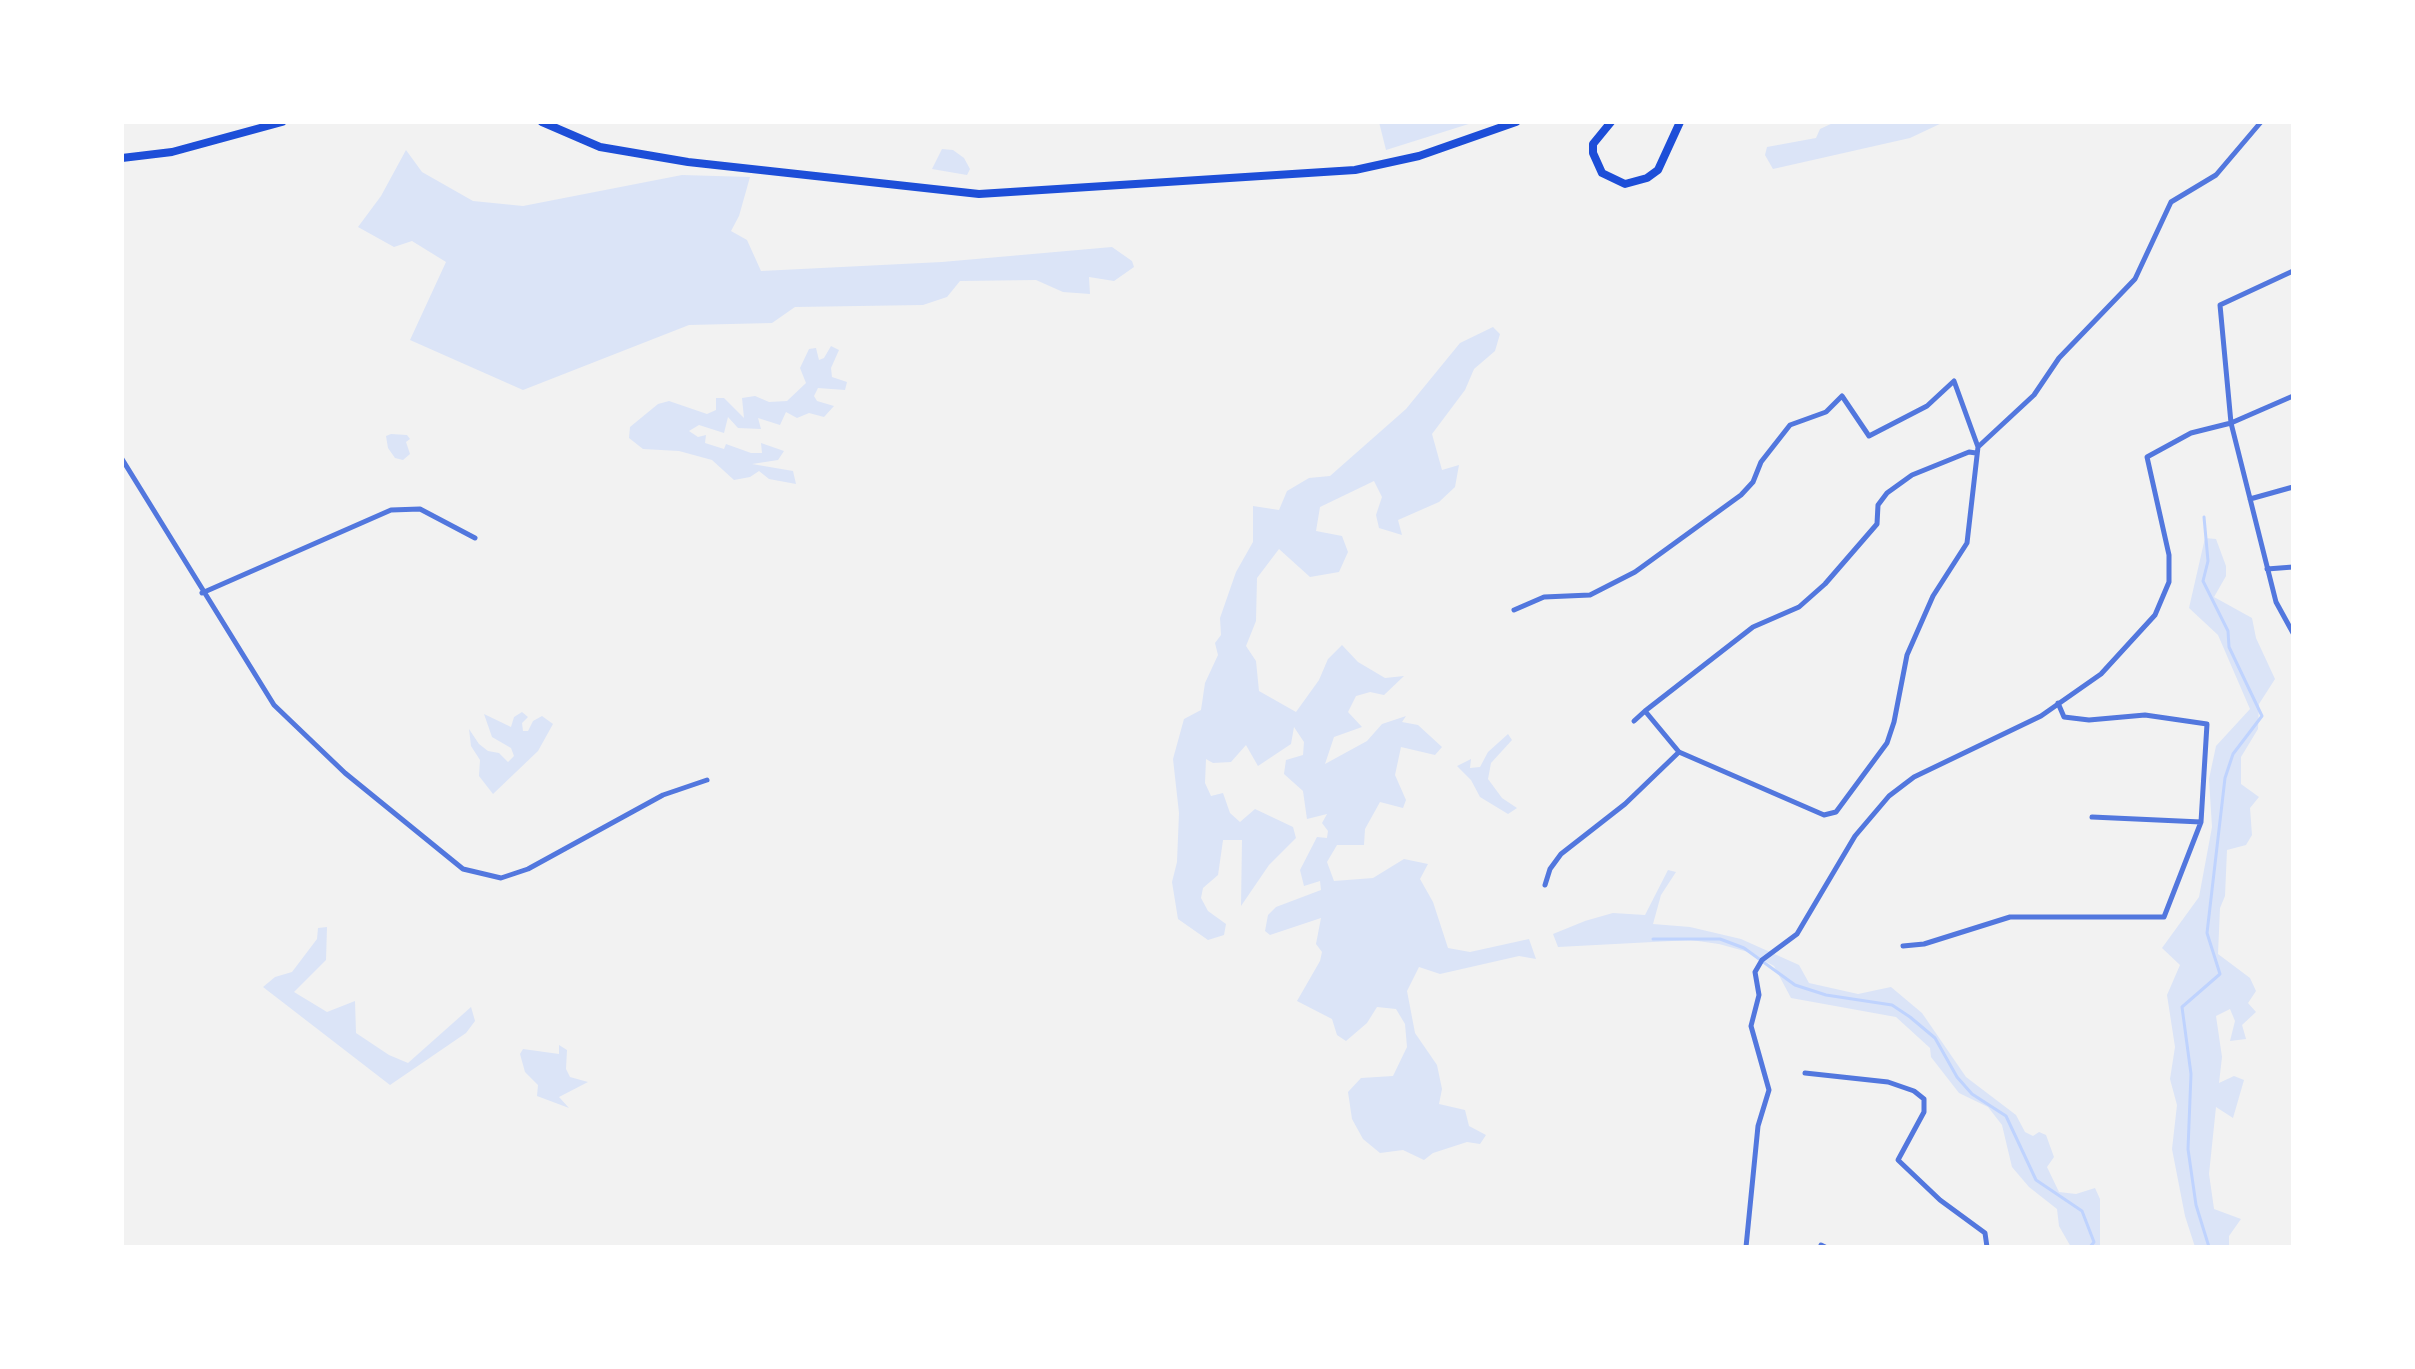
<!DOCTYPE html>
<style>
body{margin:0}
#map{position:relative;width:2415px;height:1369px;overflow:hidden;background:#f2f2f2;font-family:Commissioner,sans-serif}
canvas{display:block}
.frame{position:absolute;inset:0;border:124px solid #fff;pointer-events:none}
</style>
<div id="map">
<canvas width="2415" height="1369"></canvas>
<div class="frame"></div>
</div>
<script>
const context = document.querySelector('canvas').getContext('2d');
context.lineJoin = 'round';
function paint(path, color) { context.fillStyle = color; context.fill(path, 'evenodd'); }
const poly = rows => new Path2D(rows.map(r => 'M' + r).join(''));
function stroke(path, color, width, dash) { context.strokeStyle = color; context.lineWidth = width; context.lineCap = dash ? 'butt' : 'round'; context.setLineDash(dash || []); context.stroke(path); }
paint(poly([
 [1379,122,1475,122,1386,150],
 [1835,122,1944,122,1910,138,1773,169,1765,155,1767,147,1816,138,1820,129],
 [942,149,953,150,964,158,970,169,967,175,932,169],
 [406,150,422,172,473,201,523,206,682,175,750,177,739,216,731,231,747,240,761,271,942,262,1112,247,1132,261,1134,267,1114,281,1089,277,1090,294,1063,292,1036,280,960,281,947,297,923,305,795,307,772,323,689,325,523,390,410,340,446,262,412,241,394,247,358,227,381,196],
 [1493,327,1500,334,1495,351,1474,369,1465,390,1432,434,1442,470,1459,465,1455,487,1439,502,1398,520,1402,535,1379,528,1376,515,1382,497,1374,481,1320,507,1316,531,1342,536,1348,552,1339,572,1310,577,1279,549,1257,578,1256,621,1246,646,1256,661,1259,691,1296,712,1319,680,1328,659,1342,645,1358,662,1385,678,1404,676,1384,695,1370,692,1356,696,1348,712,1362,727,1334,737,1325,764,1367,741,1382,724,1406,716,1402,722,1418,725,1442,747,1435,755,1401,747,1395,775,1406,800,1403,808,1380,802,1365,829,1364,845,1337,845,1327,862,1334,881,1373,878,1404,859,1428,864,1420,879,1433,902,1448,948,1470,952,1529,939,1536,959,1519,956,1440,974,1419,967,1407,991,1415,1033,1437,1065,1442,1089,1439,1104,1465,1110,1469,1126,1486,1135,1480,1144,1467,1142,1433,1153,1424,1160,1403,1150,1380,1153,1363,1139,1352,1119,1348,1092,1361,1078,1393,1076,1407,1047,1405,1024,1396,1009,1377,1007,1367,1023,1346,1041,1337,1035,1332,1019,1297,1001,1320,961,1322,952,1316,944,1321,918,1270,935,1265,931,1268,915,1276,907,1321,890,1320,881,1304,886,1300,870,1317,837,1327,838,1328,831,1322,823,1327,814,1307,819,1303,791,1284,774,1286,760,1303,755,1304,742,1294,727,1291,744,1258,766,1246,745,1231,762,1213,763,1206,759,1205,783,1211,796,1223,793,1230,813,1240,822,1255,809,1293,827,1296,838,1269,865,1241,906,1242,840,1223,840,1218,875,1203,888,1201,898,1208,911,1226,924,1224,935,1208,940,1178,919,1172,882,1177,862,1179,813,1173,759,1184,719,1201,710,1205,683,1218,655,1215,643,1221,635,1220,618,1236,572,1253,542,1253,506,1279,510,1287,491,1309,478,1330,476,1406,409,1460,343],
 [831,346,839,350,831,368,832,377,847,382,845,390,818,388,814,396,817,401,834,406,824,417,809,413,797,418,786,412,780,425,758,418,761,429,738,428,728,417,724,433,699,425,689,431,698,437,706,435,705,443,724,449,726,444,751,453,762,453,761,443,784,451,778,460,752,464,793,471,796,484,769,479,759,471,750,477,734,480,712,460,679,451,643,449,629,438,630,427,658,404,669,401,707,414,716,410,716,398,724,398,744,418,742,398,755,396,769,402,787,401,806,383,800,368,809,349,816,348,819,360,824,358],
 [391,434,407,435,410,439,406,442,410,454,403,460,395,458,388,448,386,436],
 [2205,538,2216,539,2226,566,2226,576,2214,597,2252,618,2256,638,2275,679,2259,704,2258,729,2241,757,2241,784,2259,797,2250,808,2252,835,2246,845,2227,850,2225,896,2220,908,2218,954,2250,978,2256,991,2248,1003,2256,1012,2242,1025,2246,1039,2230,1041,2235,1021,2230,1009,2216,1016,2222,1057,2219,1083,2234,1076,2244,1080,2233,1118,2216,1107,2209,1174,2214,1209,2241,1219,2229,1236,2229,1247,2195,1247,2185,1216,2172,1149,2177,1105,2170,1079,2175,1047,2167,995,2180,965,2162,948,2199,897,2212,827,2209,779,2216,746,2250,709,2218,635,2189,608],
 [522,712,528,717,522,723,523,731,528,731,533,721,542,716,553,724,538,751,493,794,479,776,480,760,471,746,469,729,479,744,488,751,499,753,508,762,514,756,511,748,492,737,484,714,511,727,514,717],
 [1508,734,1512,740,1491,763,1488,779,1502,798,1517,808,1508,814,1480,797,1471,780,1457,766,1471,759,1470,768,1480,767,1488,752],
 [1668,870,1676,872,1661,895,1653,924,1690,927,1741,939,1799,965,1809,983,1858,994,1891,987,1922,1013,1966,1077,2016,1115,2025,1132,2033,1136,2039,1132,2046,1135,2054,1157,2047,1167,2059,1192,2076,1194,2095,1188,2100,1199,2100,1247,2071,1247,2059,1226,2057,1209,2029,1187,2012,1167,2002,1125,1988,1107,1959,1093,1931,1057,1930,1048,1896,1017,1791,998,1774,966,1748,952,1719,944,1691,940,1558,947,1553,934,1585,921,1613,913,1645,915],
 [327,927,326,960,294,992,327,1012,355,1001,356,1033,389,1055,408,1063,471,1007,475,1021,466,1033,390,1085,263,987,275,977,292,972,317,939,318,928],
 [559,1045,567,1050,566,1069,570,1077,588,1082,559,1097,569,1108,537,1096,538,1085,525,1072,520,1054,523,1049,559,1054]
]), '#dbe4f7');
stroke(poly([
 [2204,517,2208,561,2203,581,2228,631,2229,647,2262,716,2233,754,2225,778,2207,933,2220,974,2182,1007,2191,1074,2188,1149,2196,1205,2209,1247],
 [1653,939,1720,939,1744,948,1795,985,1826,995,1892,1005,1910,1017,1935,1038,1957,1077,1972,1094,2006,1116,2036,1180,2082,1211,2094,1242,2090,1247]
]), '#bfd3fe', 3);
stroke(poly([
 [2293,271,2220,305,2231,423,2276,602,2293,633],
 [122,459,274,705,345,773,463,869,501,878,528,869,663,795,707,780],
 [2250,499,2293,487],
 [2267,569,2293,567],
 [202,593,391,510,420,509,475,538],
 [1514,610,1544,597,1590,595,1635,572,1741,495,1753,482,1761,462,1790,425,1826,412,1842,396,1869,436,1927,406,1954,381,1978,447],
 [1634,721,1645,711],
 [1679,752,1824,815,1836,812,1887,743,1894,722,1907,655,1933,596,1967,543,1978,447,2034,395,2059,358,2135,279,2171,202,2216,175,2261,122],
 [2092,817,2201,822],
 [1545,885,1550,869,1561,854,1625,804,1679,752,1645,711,1753,627,1799,607,1825,584,1877,524,1878,505,1887,493,1912,475,1969,452,1976,453],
 [1903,946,1924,944,2010,917,2164,917,2201,822,2207,724,2145,715,2089,720,2064,717,2058,703],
 [1805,1073,1888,1082,1914,1091,1924,1099,1924,1112,1898,1160,1940,1200,1985,1233,1987,1247],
 [1821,1245,1825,1247],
 [1746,1247,1758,1126,1769,1090,1751,1026,1759,995,1755,972,1762,960,1797,934,1855,836,1889,796,1914,777,2041,716,2101,674,2155,615,2169,582,2169,555,2147,457,2191,433,2231,423,2293,396]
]), '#5277de', 5);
stroke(poly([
 [542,122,600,147,688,162,979,194,1355,170,1419,156,1516,122],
 [1611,122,1593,144,1593,153,1602,173,1625,184,1647,178,1658,170,1680,122],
 [122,158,172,152,282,122]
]), '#1d4ed8', 8);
</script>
